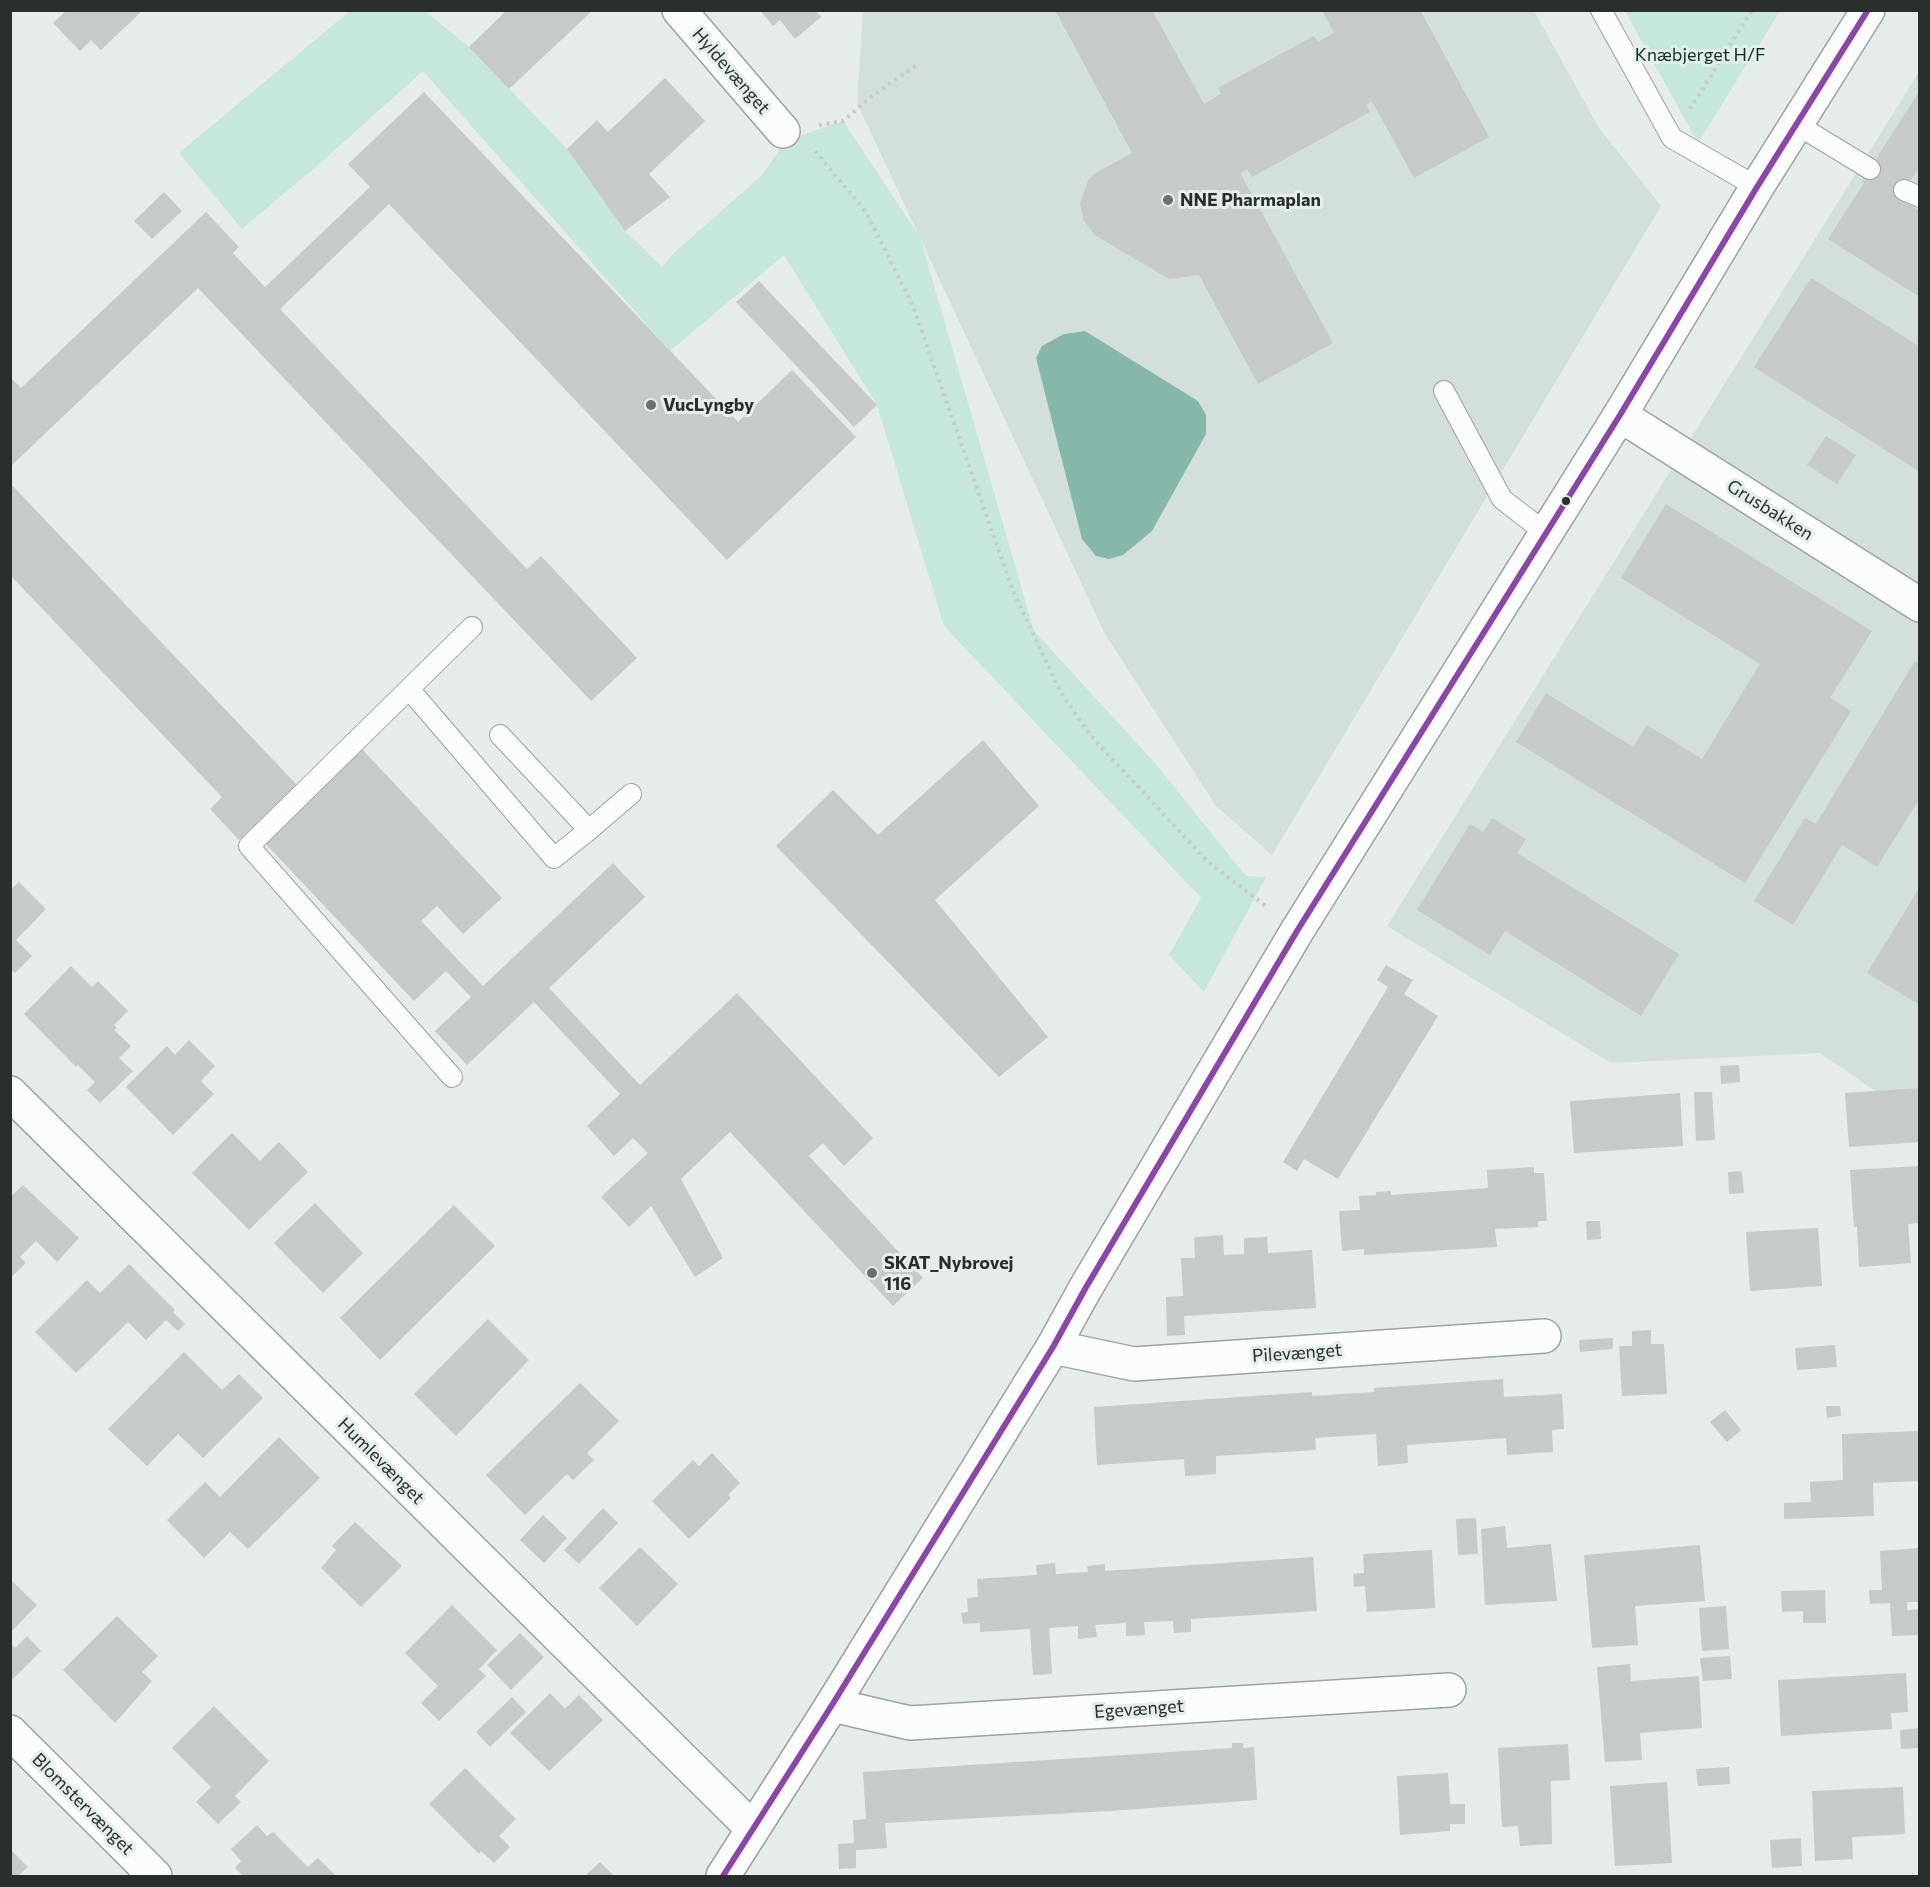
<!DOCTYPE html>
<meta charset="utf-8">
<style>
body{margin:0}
#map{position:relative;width:1930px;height:1887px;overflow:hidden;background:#e6ecea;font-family:Commissioner,sans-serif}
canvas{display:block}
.frame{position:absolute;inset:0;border:12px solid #2a2e2d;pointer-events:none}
</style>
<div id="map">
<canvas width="1930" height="1887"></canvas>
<div class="frame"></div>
</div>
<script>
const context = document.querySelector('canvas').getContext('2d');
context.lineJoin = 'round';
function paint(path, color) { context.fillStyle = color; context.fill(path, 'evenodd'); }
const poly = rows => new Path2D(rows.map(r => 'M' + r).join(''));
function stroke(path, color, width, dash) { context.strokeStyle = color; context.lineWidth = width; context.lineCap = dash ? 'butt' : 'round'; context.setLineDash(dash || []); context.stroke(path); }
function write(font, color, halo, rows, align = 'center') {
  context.font = font + ' Commissioner,sans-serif'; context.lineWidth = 6; context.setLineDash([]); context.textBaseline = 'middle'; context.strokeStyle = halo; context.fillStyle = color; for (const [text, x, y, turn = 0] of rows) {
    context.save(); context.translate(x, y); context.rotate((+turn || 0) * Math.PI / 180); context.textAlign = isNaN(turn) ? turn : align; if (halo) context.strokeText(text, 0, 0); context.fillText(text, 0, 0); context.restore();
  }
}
paint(poly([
 [863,11,1534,11,1599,128,1661,206,1272,855,1216,806,1105,634,857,103],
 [1919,72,1919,1121,1820,1053,1611,1063,1387,926]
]), '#d2dfdb');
paint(poly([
 [350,11,425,11,469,47,567,149,625,231,662,267,675,252,762,175,781,148,802,135,843,121,920,237,1034,631,1154,762,1246,876,1266,877,1204,992,1169,955,1201,898,944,626,877,405,784,255,670,351,423,71,317,166,242,229,179,153],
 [1625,11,1780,11,1698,143]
]), '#c6e7dd');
paint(poly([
 [1085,331,1198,401,1206,415,1206,434,1152,531,1123,555,1109,559,1096,556,1082,539,1036,358,1042,346,1064,334]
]), '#85b8ab');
paint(poly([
 [67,10,143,10,101,50,91,40,80,51,53,23],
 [507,10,593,10,509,89,469,47],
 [760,10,815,10,821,17,795,39,780,20,773,26],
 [1055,10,1152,10,1204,104,1221,94,1218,88,1314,36,1318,42,1334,33,1322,10,1420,10,1489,137,1414,178,1372,101,1366,105,1370,112,1252,177,1247,169,1240,173,1333,343,1258,384,1199,275,1169,279,1095,235,1084,221,1080,204,1088,181,1094,174,1132,153],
 [665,78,705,121,649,174,670,197,625,231,567,149,597,120,608,132],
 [1920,90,1920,166,1899,198,1920,211,1920,297,1828,239,1864,183,1862,181],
 [424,92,738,422,792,370,856,437,727,560,389,204,280,309,527,569,541,556,637,658,591,701,198,288,10,467,10,377,21,388,206,212,239,247,233,253,265,287,370,187,348,164],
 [164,192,182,211,152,239,134,221],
 [1811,278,1920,347,1920,472,1754,367],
 [759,281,877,405,854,427,736,302],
 [1826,436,1856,455,1837,484,1807,465],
 [10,483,297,785,239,840,210,809,222,797,10,575],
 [1666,504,1872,631,1830,698,1851,711,1745,883,1516,742,1546,693,1633,747,1647,725,1702,759,1760,664,1621,578],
 [1915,661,1920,664,1920,798,1877,867,1842,845,1793,925,1754,901,1805,818,1816,824],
 [983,740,1039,806,935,900,1048,1037,999,1077,776,846,833,790,878,835],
 [360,747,502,898,463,934,437,906,421,921,483,986,613,863,645,897,549,988,640,1085,737,993,873,1138,844,1166,823,1143,809,1156,923,1278,893,1306,730,1132,681,1179,723,1258,695,1277,651,1206,629,1227,601,1197,648,1153,633,1138,614,1156,587,1126,620,1094,534,1002,467,1065,435,1031,471,997,446,971,414,1001,262,840],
 [1492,818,1526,839,1517,853,1679,954,1641,1016,1505,931,1490,955,1417,910,1470,824,1483,832],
 [19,882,46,909,16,940,32,956,15,973,10,969,10,890],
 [1920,887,1920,1005,1867,973],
 [1386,965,1413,980,1404,994,1438,1016,1338,1179,1304,1159,1297,1171,1283,1162,1388,987,1377,980],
 [71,966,92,987,98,981,128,1011,114,1025,117,1028,114,1030,131,1046,119,1058,133,1071,100,1103,87,1090,95,1082,78,1065,76,1067,24,1014],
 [189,1040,215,1066,201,1081,214,1094,173,1135,126,1087,167,1046,175,1055],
 [1739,1065,1740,1082,1721,1084,1720,1066],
 [1920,1088,1920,1142,1849,1147,1845,1093],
 [1694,1092,1712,1092,1715,1140,1696,1141],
 [1680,1093,1683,1146,1574,1153,1570,1101],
 [232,1133,260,1161,279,1142,308,1172,249,1230,192,1173],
 [1920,1166,1920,1223,1908,1224,1911,1263,1859,1267,1857,1227,1854,1227,1850,1170],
 [1534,1167,1534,1173,1544,1173,1547,1221,1538,1221,1538,1227,1495,1229,1497,1247,1364,1255,1364,1249,1342,1251,1339,1211,1360,1210,1359,1196,1376,1195,1376,1192,1391,1191,1391,1195,1488,1188,1487,1170],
 [1742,1171,1744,1193,1729,1194,1728,1172],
 [23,1185,79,1238,57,1262,36,1241,20,1257,26,1263,10,1278,10,1197],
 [315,1203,363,1253,323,1293,274,1243],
 [454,1205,495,1246,380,1360,340,1318],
 [1586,1221,1600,1221,1601,1239,1587,1240],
 [1818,1228,1822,1286,1750,1291,1746,1232],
 [1223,1235,1224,1255,1244,1254,1244,1238,1267,1237,1268,1253,1312,1250,1316,1308,1184,1316,1185,1335,1167,1336,1166,1297,1183,1296,1181,1258,1195,1258,1194,1237],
 [129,1264,175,1310,173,1312,185,1324,178,1331,166,1320,146,1340,128,1322,76,1373,35,1332,87,1280,100,1293],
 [488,1319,529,1360,456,1436,414,1394],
 [1651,1330,1651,1344,1664,1344,1667,1394,1622,1396,1619,1346,1632,1346,1632,1331],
 [1613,1338,1613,1349,1580,1352,1579,1340],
 [1835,1345,1837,1367,1797,1370,1795,1348],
 [184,1352,222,1390,239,1374,263,1398,203,1458,178,1434,147,1466,108,1429],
 [1503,1379,1504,1397,1562,1394,1564,1429,1552,1430,1553,1452,1507,1455,1506,1438,1407,1445,1408,1463,1378,1466,1376,1434,1315,1438,1316,1450,1216,1456,1216,1474,1185,1476,1184,1459,1097,1465,1094,1407,1312,1392,1312,1396,1374,1392,1374,1388],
 [580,1383,619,1421,587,1453,594,1460,573,1480,567,1474,525,1515,486,1475],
 [1826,1406,1840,1406,1841,1416,1827,1418],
 [1725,1410,1741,1430,1727,1442,1710,1422],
 [1920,1431,1920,1481,1873,1483,1874,1516,1784,1519,1784,1503,1811,1502,1810,1482,1843,1480,1842,1434],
 [279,1437,320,1478,248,1549,230,1532,204,1558,167,1520,205,1482,220,1497],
 [712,1453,740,1483,728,1495,731,1498,689,1539,652,1501,693,1460,699,1466],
 [603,1508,618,1523,579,1564,564,1550],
 [543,1515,567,1538,544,1563,520,1540],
 [1476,1518,1478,1554,1458,1555,1456,1519],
 [355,1522,402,1566,361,1607,321,1568,336,1550,332,1546],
 [1505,1526,1507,1548,1551,1544,1557,1601,1485,1605,1481,1529],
 [1700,1545,1705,1601,1635,1606,1638,1645,1592,1648,1584,1555],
 [640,1547,678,1584,637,1626,599,1588],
 [1920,1548,1920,1602,1907,1602,1907,1610,1920,1609,1920,1635,1892,1636,1890,1603,1870,1604,1869,1590,1882,1590,1880,1551],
 [1432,1550,1435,1608,1367,1612,1365,1586,1354,1587,1353,1574,1364,1573,1363,1554],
 [1313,1557,1317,1611,1191,1619,1191,1632,1174,1633,1173,1621,1144,1622,1145,1635,1126,1636,1126,1623,1095,1625,1097,1637,1078,1639,1078,1626,1049,1628,1052,1674,1033,1675,1030,1629,980,1632,980,1623,963,1624,961,1613,968,1612,967,1598,978,1597,977,1579,1037,1575,1036,1565,1055,1563,1056,1574,1088,1572,1087,1566,1105,1564,1105,1571],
 [10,1579,37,1605,10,1633],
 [1825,1590,1826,1623,1803,1623,1803,1611,1782,1612,1781,1591],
 [452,1605,497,1650,479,1669,486,1676,439,1721,421,1703,438,1686,405,1653],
 [1726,1606,1729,1649,1702,1651,1699,1608],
 [117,1616,158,1656,142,1672,152,1681,115,1723,63,1670],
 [520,1633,544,1657,511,1690,487,1665],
 [27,1636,41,1651,10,1682,10,1643,15,1648],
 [1730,1656,1732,1679,1703,1681,1700,1658],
 [1630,1664,1631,1681,1699,1676,1702,1728,1640,1733,1642,1760,1605,1762,1597,1667],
 [1906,1673,1908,1712,1891,1713,1892,1729,1781,1736,1778,1680],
 [550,1693,565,1709,579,1695,603,1720,549,1771,510,1733],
 [512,1697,526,1712,490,1747,476,1732],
 [214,1706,269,1761,235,1796,241,1802,218,1824,196,1802,211,1787,172,1748],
 [1920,1728,1920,1748,1901,1749,1900,1730],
 [1232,1743,1243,1743,1243,1748,1254,1747,1257,1800,1110,1811,885,1823,887,1848,856,1850,856,1868,839,1869,838,1844,854,1843,853,1820,866,1819,863,1772,1232,1748],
 [1568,1744,1570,1780,1551,1781,1552,1844,1520,1846,1518,1826,1502,1827,1498,1748],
 [1729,1767,1730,1784,1698,1786,1696,1769],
 [465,1768,516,1819,499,1836,510,1847,494,1863,481,1851,479,1854,429,1804],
 [1448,1773,1450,1804,1465,1804,1465,1824,1450,1824,1450,1831,1400,1835,1397,1776],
 [1667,1782,1672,1863,1615,1866,1610,1786],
 [1903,1787,1905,1834,1852,1837,1853,1859,1815,1861,1812,1791],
 [257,1825,267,1836,273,1832,308,1867,318,1858,336,1876,243,1876,235,1868,241,1861,231,1849],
 [1801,1838,1802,1866,1772,1868,1770,1840],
 [10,1849,28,1867,18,1876,10,1876],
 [600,1862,614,1876,585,1876]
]), '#c6cac8');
const lane = poly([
 [1601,10,1672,138,1757,187],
 [1796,124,1870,169],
 [1904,190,1920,197],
 [1444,391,1502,499,1546,533],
 [409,689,554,858,589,830],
 [500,735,589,830,631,794],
 [452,1077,249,846,472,627]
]);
const street = poly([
 [679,10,783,131],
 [1620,415,1920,605],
 [10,1093,752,1828],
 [1053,1347,1134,1364,1544,1336],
 [832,1705,910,1723,1449,1690],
 [10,1732,155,1876]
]);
const primary = poly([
 [723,1876,832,1705,1053,1347,1085,1289,1297,931,1620,415,1757,187,1868,10]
]);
stroke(lane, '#9ea2a1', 22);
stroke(street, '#9ea2a1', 36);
stroke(primary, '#9ea2a1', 36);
stroke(poly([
 [1690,109,1752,10],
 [819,125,843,121,872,96,918,64],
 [815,151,866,212,913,306,1013,591,1060,691,1090,735,1207,861,1267,907]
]), '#c9caca', 4, [3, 4.5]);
stroke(lane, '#fbfcfc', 20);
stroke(street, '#fbfcfc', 33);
stroke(primary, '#fbfcfc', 33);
stroke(poly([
 [723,1876,832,1705,1053,1347,1085,1289,1297,931,1620,415,1757,187,1868,10]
]), '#8e44ad', 6);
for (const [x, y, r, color] of [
 [1168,200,6,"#6c706f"],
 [651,405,6,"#6c706f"],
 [1566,501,5,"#2a2e2d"],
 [872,1273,6,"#6c706f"]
]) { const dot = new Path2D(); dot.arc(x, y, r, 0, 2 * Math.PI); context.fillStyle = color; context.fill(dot); stroke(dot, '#e4eeeb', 2); }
write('18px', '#0d3028', '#e4eeeb', [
 ["Knæbjerget H/F",1700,55]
]);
write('18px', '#2a2e2d', '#e4eeeb', [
 ["Hyldevænget",731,71,49],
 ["Grusbakken",1770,510,32],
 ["Pilevænget",1297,1353,-4],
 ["Humlevænget",381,1461,45],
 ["Egevænget",1139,1709,-4],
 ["Blomstervænget",83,1804,45]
]);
write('bold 18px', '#2a2e2d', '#e4eeeb', [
 ["NNE Pharmaplan",1180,200],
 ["VucLyngby",663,405],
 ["SKAT_Nybrovej",884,1263],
 ["116",884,1284]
], 'left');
</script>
